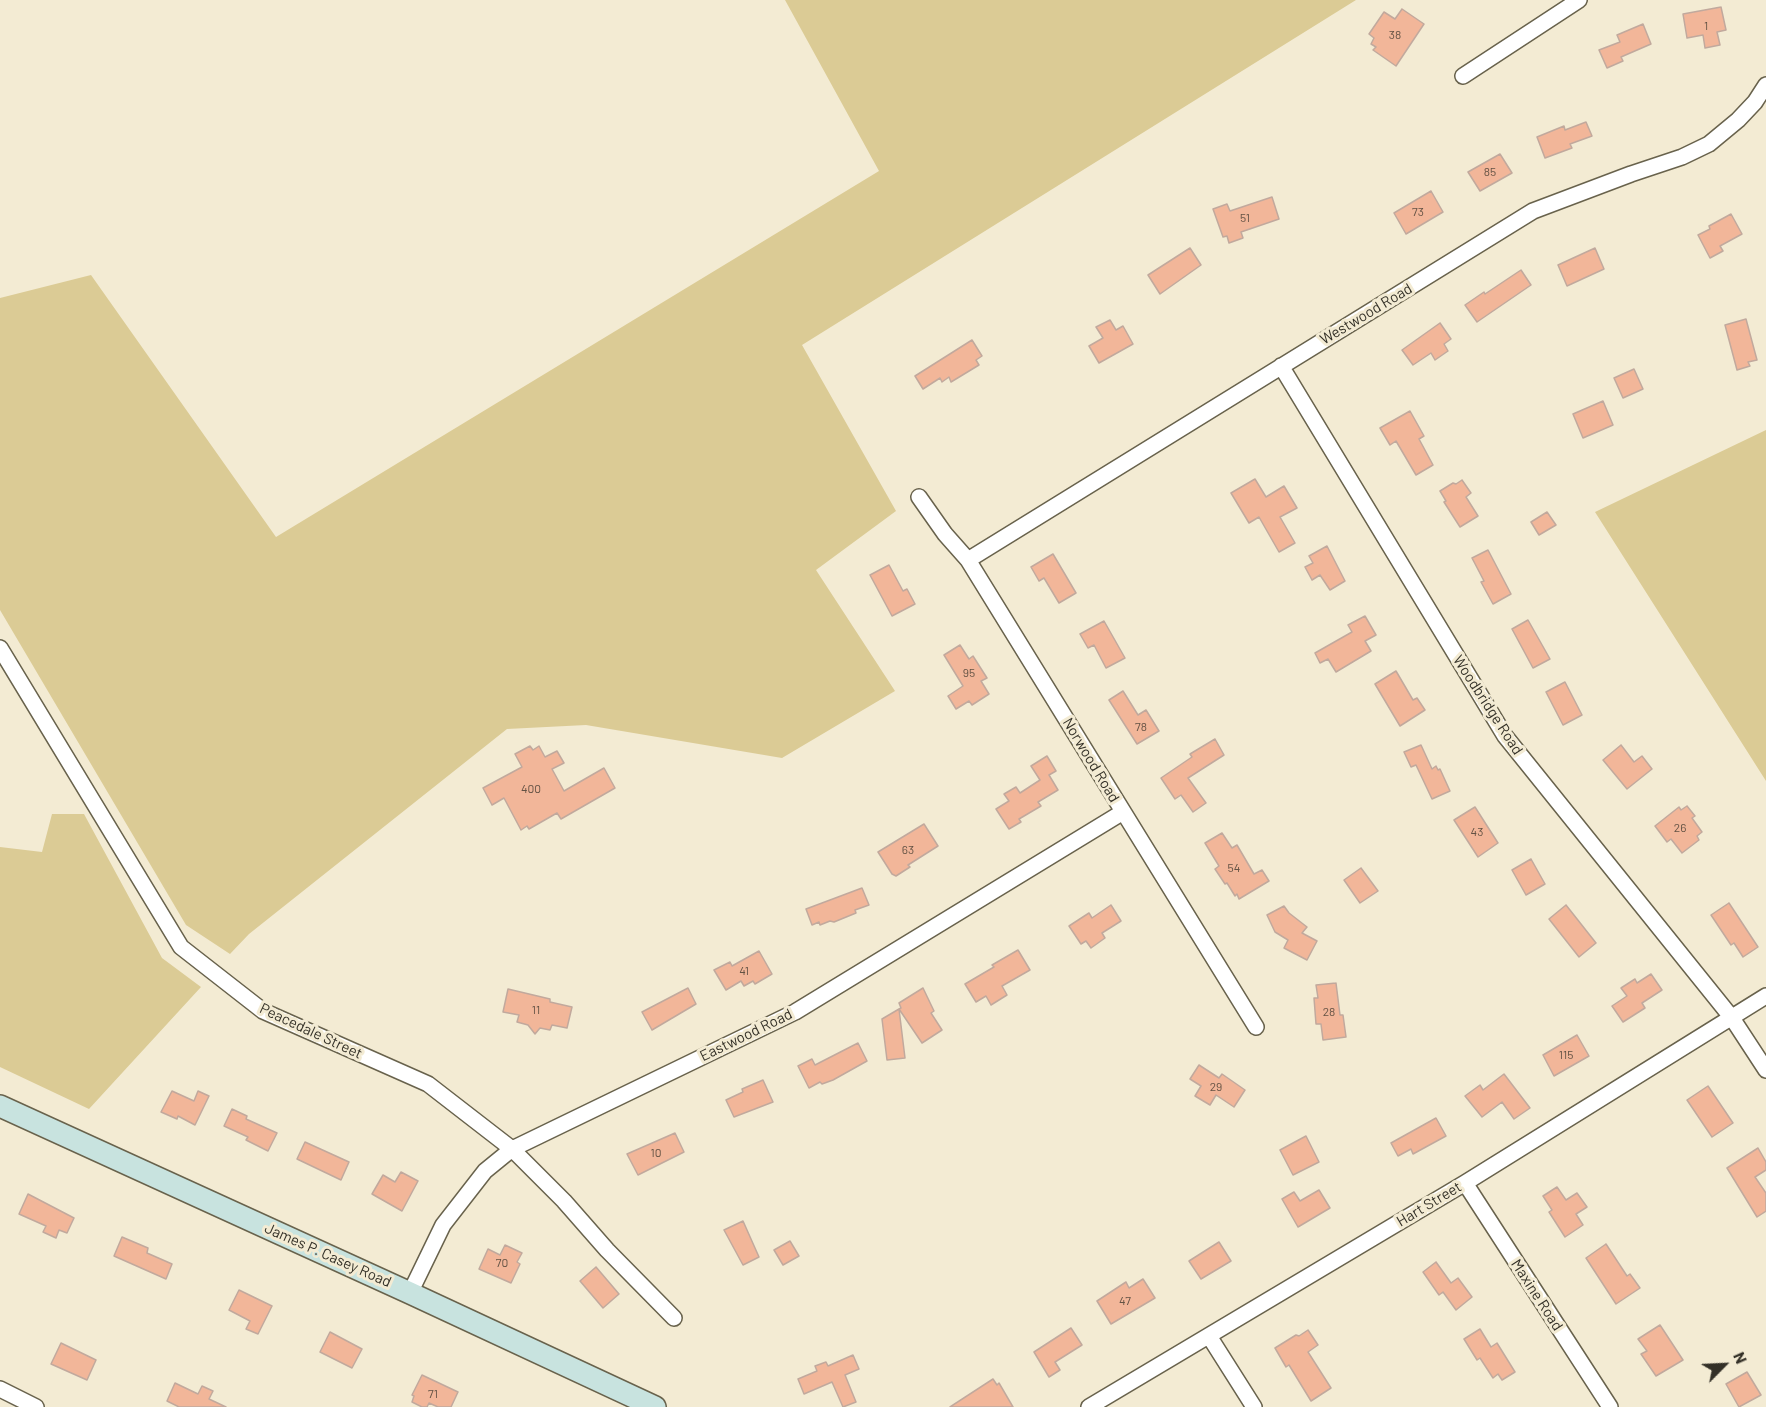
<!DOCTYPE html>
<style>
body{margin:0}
#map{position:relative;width:1766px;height:1407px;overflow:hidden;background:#f3ebd3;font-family:Barlow,sans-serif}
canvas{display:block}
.north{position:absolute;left:1694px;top:1335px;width:60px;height:60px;-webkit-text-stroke:4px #f3ebd3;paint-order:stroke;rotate:66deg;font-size:16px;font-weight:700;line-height:24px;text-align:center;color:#333027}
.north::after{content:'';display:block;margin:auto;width:21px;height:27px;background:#333027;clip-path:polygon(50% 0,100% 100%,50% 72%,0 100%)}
</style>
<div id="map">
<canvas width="1766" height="1407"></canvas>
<div class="north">N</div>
</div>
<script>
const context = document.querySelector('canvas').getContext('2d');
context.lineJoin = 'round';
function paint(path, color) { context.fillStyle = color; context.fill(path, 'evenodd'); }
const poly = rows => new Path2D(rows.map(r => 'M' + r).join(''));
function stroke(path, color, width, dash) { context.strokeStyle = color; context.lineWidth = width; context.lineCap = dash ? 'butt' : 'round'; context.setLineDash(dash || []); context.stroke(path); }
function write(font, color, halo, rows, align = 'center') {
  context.font = font + ' Barlow,sans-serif'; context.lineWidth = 6; context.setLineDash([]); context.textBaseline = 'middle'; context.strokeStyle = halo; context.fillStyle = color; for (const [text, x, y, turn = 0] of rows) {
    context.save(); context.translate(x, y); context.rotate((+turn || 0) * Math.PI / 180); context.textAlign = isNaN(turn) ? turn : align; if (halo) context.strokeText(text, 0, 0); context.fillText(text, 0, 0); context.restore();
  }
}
paint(poly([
 [785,0,1356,0,802,345,896,511,816,570,895,691,782,758,586,725,507,729,249,934,230,954,186,925,0,610,0,298,91,275,276,537,879,171],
 [1766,430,1766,781,1595,512],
 [52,814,84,814,162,958,201,987,89,1109,0,1067,0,847,42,852]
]), '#dbcb95');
const building = poly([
 [1721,7,1726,30,1717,32,1720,45,1705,48,1703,35,1687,38,1683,14,1721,7],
 [1402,9,1424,24,1396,66,1373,50,1376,47,1371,44,1374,38,1369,34,1384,12,1395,19,1402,9],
 [1643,24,1651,44,1621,57,1623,61,1607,68,1599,50,1620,42,1617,35,1643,24],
 [1586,122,1592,136,1570,144,1572,148,1545,158,1537,137,1564,126,1565,130,1586,122],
 [1500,154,1512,173,1480,191,1468,172,1500,154],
 [1431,191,1443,212,1406,234,1394,213,1431,191],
 [1272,197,1279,219,1241,232,1243,238,1229,243,1227,236,1223,237,1213,209,1227,204,1230,211,1272,197],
 [1731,214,1742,234,1720,246,1723,251,1710,258,1698,235,1710,229,1709,226,1731,214],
 [1190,248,1201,265,1160,294,1148,275,1190,248],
 [1595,248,1604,269,1567,286,1558,265,1595,248],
 [1521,270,1531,285,1477,322,1465,305,1484,292,1485,294,1521,270],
 [1746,319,1757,360,1748,362,1750,366,1737,370,1725,325,1746,319],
 [1110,320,1116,330,1123,326,1133,344,1099,363,1089,346,1103,338,1096,327,1110,320],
 [1440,323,1451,339,1444,344,1448,351,1435,360,1431,353,1413,365,1402,350,1440,323],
 [972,340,982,356,976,360,979,365,951,382,949,377,942,382,940,378,923,389,915,376,972,340],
 [1634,369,1643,389,1623,398,1614,378,1634,369],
 [1603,401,1613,425,1583,438,1573,414,1603,401],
 [1410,411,1424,436,1419,439,1433,465,1416,475,1396,441,1390,445,1380,428,1410,411],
 [1255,479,1266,497,1284,486,1297,508,1280,517,1295,543,1279,552,1259,517,1249,523,1231,493,1255,479],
 [1462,480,1471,493,1466,497,1478,516,1460,527,1444,502,1446,501,1440,491,1453,483,1456,484,1462,480],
 [1547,512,1556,525,1539,535,1531,522,1547,512],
 [1327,546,1345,581,1330,590,1320,575,1312,580,1305,567,1313,563,1309,556,1327,546],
 [1488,550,1511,594,1493,604,1481,582,1484,581,1472,558,1488,550],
 [1053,554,1076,593,1059,603,1044,578,1039,581,1031,567,1053,554],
 [889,565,903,591,907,589,915,604,892,616,870,575,889,565],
 [1365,616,1376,635,1365,641,1371,651,1336,672,1328,659,1320,663,1315,653,1352,632,1348,625,1365,616],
 [1528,620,1550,659,1533,668,1512,629,1528,620],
 [1104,621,1125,658,1106,668,1094,645,1088,648,1080,634,1104,621],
 [960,645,969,659,973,656,987,678,981,681,989,694,972,705,969,701,956,709,948,696,963,686,944,655,960,645],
 [1396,671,1413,700,1417,698,1425,710,1400,726,1375,684,1396,671],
 [1565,682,1582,715,1563,725,1546,692,1565,682],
 [1123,691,1138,715,1146,710,1159,731,1137,744,1109,700,1123,691],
 [1215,739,1224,755,1188,778,1206,803,1193,812,1181,795,1175,799,1161,778,1192,757,1190,754,1215,739],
 [1421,745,1432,769,1436,766,1438,770,1440,769,1450,791,1432,799,1416,765,1411,767,1404,752,1421,745],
 [1621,745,1634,762,1642,756,1652,769,1627,789,1603,760,1621,745],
 [530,746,533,750,539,746,545,757,557,751,564,763,552,769,564,791,604,768,615,788,561,819,557,813,529,829,527,826,521,830,504,798,492,805,483,788,522,767,515,754,530,746],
 [1047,756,1056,771,1049,775,1058,790,1038,802,1041,806,1019,819,1021,822,1009,829,996,809,1009,801,1004,794,1016,787,1020,793,1040,780,1031,766,1047,756],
 [1687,806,1695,816,1692,818,1702,832,1697,836,1699,840,1682,853,1671,839,1667,842,1655,826,1679,807,1681,810,1687,806],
 [1475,807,1498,843,1478,857,1454,820,1475,807],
 [924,824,938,846,908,865,910,867,896,876,892,874,878,852,924,824],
 [1222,833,1232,848,1237,845,1254,874,1262,870,1269,881,1239,899,1237,894,1235,896,1227,883,1225,884,1215,869,1219,866,1205,843,1222,833],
 [1531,859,1545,884,1526,895,1512,870,1531,859],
 [1361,868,1378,891,1360,903,1344,880,1361,868],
 [862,888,869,905,855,910,856,913,834,922,830,921,820,925,819,922,812,925,806,909,862,888],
 [1729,903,1758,947,1743,957,1734,943,1731,945,1711,915,1729,903],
 [1111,905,1121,921,1102,933,1105,938,1091,948,1086,941,1081,944,1069,926,1089,913,1092,918,1111,905],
 [1566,905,1596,943,1579,957,1549,919,1566,905],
 [1284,906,1289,913,1307,927,1302,933,1317,941,1307,960,1284,948,1288,940,1275,932,1267,915,1284,906],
 [1018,950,1030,970,1002,986,1007,995,991,1005,986,996,976,1002,965,984,994,967,992,965,1018,950],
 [759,951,772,974,755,984,753,981,744,986,741,981,726,990,714,970,730,962,732,966,759,951],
 [1651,974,1662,990,1642,1003,1645,1008,1623,1022,1612,1006,1627,996,1621,988,1635,979,1637,983,1651,974],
 [1336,983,1340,1015,1343,1015,1346,1037,1323,1040,1321,1024,1316,1024,1314,998,1318,998,1316,985,1336,983],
 [688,988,696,1004,652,1030,642,1012,688,988],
 [923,988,934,1011,931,1013,942,1030,922,1043,899,1009,901,1008,899,1003,923,988],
 [508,989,550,999,550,1002,572,1007,567,1028,552,1025,550,1030,540,1028,535,1034,528,1025,517,1022,519,1015,503,1012,508,989],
 [899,1009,905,1058,887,1060,882,1019,899,1009],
 [1577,1035,1589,1056,1554,1076,1543,1055,1577,1035],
 [858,1043,867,1061,833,1080,822,1084,820,1082,809,1088,798,1066,812,1059,815,1065,858,1043],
 [1199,1065,1219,1078,1222,1074,1245,1090,1234,1107,1216,1095,1210,1105,1195,1096,1201,1086,1190,1079,1199,1065],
 [1504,1074,1530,1108,1514,1119,1502,1102,1482,1117,1465,1096,1480,1085,1483,1090,1504,1074],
 [763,1080,773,1102,734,1117,726,1100,743,1092,742,1089,763,1080],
 [1708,1086,1733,1123,1712,1137,1687,1100,1708,1086],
 [172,1091,194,1101,198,1091,209,1096,195,1125,178,1116,177,1119,161,1112,172,1091],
 [232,1109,247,1116,246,1119,277,1133,268,1151,246,1140,248,1137,224,1126,232,1109],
 [1436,1118,1446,1136,1413,1154,1411,1149,1398,1156,1391,1143,1436,1118],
 [675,1133,684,1152,638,1175,627,1154,675,1133],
 [1306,1136,1319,1162,1293,1175,1280,1150,1306,1136],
 [305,1142,349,1162,341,1180,297,1159,305,1142],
 [1758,1148,1766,1162,1766,1170,1755,1177,1766,1193,1766,1211,1757,1217,1727,1168,1758,1148],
 [401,1172,418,1181,402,1211,372,1194,383,1175,395,1182,401,1172],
 [1557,1187,1566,1200,1577,1193,1587,1207,1576,1214,1583,1225,1565,1237,1549,1212,1552,1210,1543,1196,1557,1187],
 [1319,1190,1330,1208,1298,1227,1282,1199,1294,1192,1300,1201,1319,1190],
 [28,1194,74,1218,67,1233,59,1230,56,1238,43,1232,46,1226,19,1214,28,1194],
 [743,1221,759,1257,743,1265,724,1230,743,1221],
 [122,1237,148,1248,147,1253,172,1264,166,1279,114,1256,122,1237],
 [790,1241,799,1256,783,1265,774,1250,790,1241],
 [1219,1242,1231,1261,1201,1279,1189,1261,1219,1242],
 [1606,1244,1627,1276,1630,1274,1640,1288,1616,1304,1586,1258,1606,1244],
 [505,1245,522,1253,517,1262,520,1264,511,1283,479,1269,488,1249,500,1255,505,1245],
 [1436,1262,1451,1283,1458,1278,1472,1297,1456,1310,1443,1292,1439,1295,1423,1272,1436,1262],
 [596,1267,619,1294,603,1308,580,1281,596,1267],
 [1143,1279,1155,1298,1111,1324,1097,1301,1126,1282,1129,1288,1143,1279],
 [239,1290,272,1306,258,1334,246,1329,250,1321,229,1310,239,1290],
 [1660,1325,1683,1360,1656,1376,1641,1354,1647,1351,1638,1339,1660,1325],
 [1071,1328,1082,1345,1055,1362,1060,1370,1049,1377,1034,1352,1071,1328],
 [1480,1329,1491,1347,1497,1343,1515,1372,1502,1380,1498,1374,1493,1378,1480,1358,1477,1360,1464,1339,1480,1329],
 [1308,1330,1318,1345,1308,1352,1331,1388,1311,1401,1289,1365,1286,1367,1275,1348,1296,1335,1299,1336,1308,1330],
 [330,1332,362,1349,352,1368,320,1352,330,1332],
 [61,1343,96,1360,87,1380,51,1364,61,1343],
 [853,1355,859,1369,845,1375,856,1402,843,1407,832,1382,804,1394,798,1379,817,1371,815,1366,826,1362,828,1366,853,1355],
 [1747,1372,1761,1395,1739,1407,1726,1384,1747,1372],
 [422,1375,458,1392,451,1407,438,1407,429,1403,427,1407,422,1407,412,1402,414,1396,412,1395,422,1375],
 [993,1379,997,1385,999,1383,1013,1407,950,1407,993,1379],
 [175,1383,198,1394,202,1386,213,1391,209,1399,226,1407,179,1407,167,1401,175,1383]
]);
paint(building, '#f2b699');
stroke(building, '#c1a99d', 1.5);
const minor = poly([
 [1463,76,1579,0],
 [1281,366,1505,736,1732,1018,1766,1070],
 [919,497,945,534,968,560,1256,1027],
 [968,560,1533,211,1631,174,1682,157,1709,144,1738,120,1755,102,1766,85],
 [0,648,181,947,263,1011,428,1084,512,1149,564,1201,607,1250,674,1318],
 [1465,1183,1610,1407],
 [410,1293,443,1225,485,1171,512,1149,795,1012,1123,812],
 [1209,1336,1254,1407],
 [0,1389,36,1407],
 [1089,1407,1465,1183,1766,996]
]);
const secondary = poly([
 [0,1106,410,1293,655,1407]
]);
stroke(minor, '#68624c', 18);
stroke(secondary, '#68624c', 24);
stroke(minor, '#fff', 15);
stroke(secondary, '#c8e3df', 21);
write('12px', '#635244', null, [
 ["1",1706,26],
 ["38",1395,35],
 ["85",1490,172],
 ["73",1418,212],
 ["51",1245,218],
 ["95",969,673],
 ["78",1141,727],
 ["400",531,789],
 ["26",1680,828],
 ["43",1477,832],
 ["63",908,850],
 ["54",1234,868],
 ["41",744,971],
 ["11",536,1010],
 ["28",1329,1012],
 ["115",1566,1055],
 ["29",1216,1087],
 ["10",656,1153],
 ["70",502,1263],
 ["47",1125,1301],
 ["71",433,1394]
]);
write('15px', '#333027', '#f3ebd3', [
 ["Westwood Road",1366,314,-31],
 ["Woodbridge Road",1488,705,57],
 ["Norwood Road",1091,760,59],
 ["Peacedale Street",311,1031,25],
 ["Eastwood Road",746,1035,-26],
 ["Hart Street",1429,1204,-31],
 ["James P. Casey Road",328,1255,24],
 ["Maxine Road",1537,1295,57]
]);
</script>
